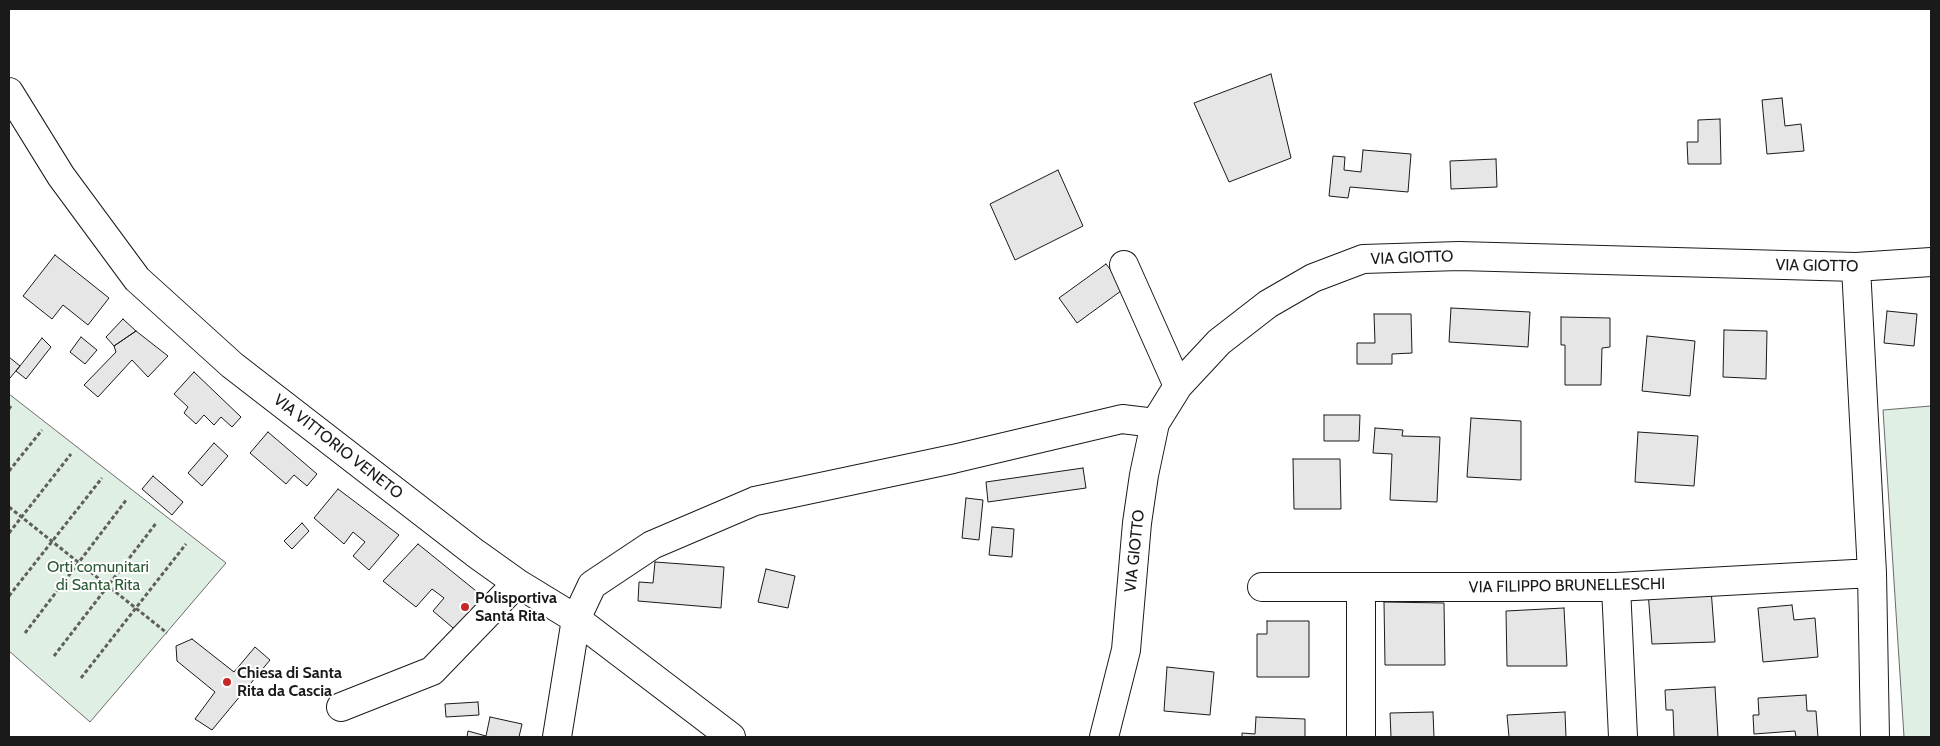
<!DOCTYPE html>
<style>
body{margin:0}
#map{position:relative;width:1940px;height:746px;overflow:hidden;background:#fff;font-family:Cabin,sans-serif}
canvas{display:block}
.frame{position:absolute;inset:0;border:10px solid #1a1a1a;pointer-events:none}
</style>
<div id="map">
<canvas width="1940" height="746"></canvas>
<div class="frame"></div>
</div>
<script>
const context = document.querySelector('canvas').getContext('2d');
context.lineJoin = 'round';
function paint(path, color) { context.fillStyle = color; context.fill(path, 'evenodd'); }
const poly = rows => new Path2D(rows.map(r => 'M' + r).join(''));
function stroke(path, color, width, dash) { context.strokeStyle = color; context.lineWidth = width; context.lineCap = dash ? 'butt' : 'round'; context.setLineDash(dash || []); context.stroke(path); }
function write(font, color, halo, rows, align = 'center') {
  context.font = font + ' Cabin,sans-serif'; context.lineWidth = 4; context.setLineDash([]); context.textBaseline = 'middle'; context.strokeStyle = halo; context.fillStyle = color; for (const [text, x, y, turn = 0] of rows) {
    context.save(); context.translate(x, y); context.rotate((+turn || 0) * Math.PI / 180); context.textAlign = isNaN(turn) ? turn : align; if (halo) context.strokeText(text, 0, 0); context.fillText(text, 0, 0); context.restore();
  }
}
const green = poly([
 [9,394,226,563,90,722,9,651,9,394],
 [1931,406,1931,737,1904,737,1883,410,1931,406]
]);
paint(green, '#e0efe3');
stroke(green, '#6a6a6a', 1);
const building = poly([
 [1271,74,1291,158,1229,182,1194,103,1271,74],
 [1782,98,1785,126,1801,124,1804,151,1767,154,1762,100,1782,98],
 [1720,119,1721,164,1688,164,1687,142,1698,142,1698,120,1720,119],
 [1363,150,1411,154,1408,192,1350,187,1348,198,1329,196,1333,156,1345,157,1344,170,1361,172,1363,150],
 [1496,159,1497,187,1451,189,1450,161,1496,159],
 [1058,170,1083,226,1015,260,990,204,1058,170],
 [55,255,109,298,88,325,63,305,52,319,23,296,55,255],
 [1106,264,1125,288,1077,323,1059,298,1106,264],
 [1451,308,1530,312,1528,347,1449,342,1451,308],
 [1887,311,1917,314,1914,346,1884,343,1887,311],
 [1374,314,1411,314,1412,353,1392,354,1392,364,1357,364,1357,343,1375,343,1374,314],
 [1561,317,1610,318,1610,347,1602,348,1601,385,1565,385,1565,345,1561,345,1561,317],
 [123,319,136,331,114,346,106,337,123,319],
 [1724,330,1767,331,1766,379,1723,377,1724,330],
 [136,331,168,356,148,377,132,360,98,397,84,385,116,352,114,346,136,331],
 [1647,336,1695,341,1690,396,1642,391,1647,336],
 [81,337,97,350,85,364,70,352,81,337],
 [42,338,51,347,26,379,16,371,42,338],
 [9,357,20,366,10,378,9,377,9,357],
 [194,372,241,417,232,427,221,417,214,425,204,415,196,424,184,413,188,407,174,394,194,372],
 [1324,415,1360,415,1359,441,1324,441,1324,415],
 [1471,418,1521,421,1521,480,1467,477,1471,418],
 [1375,428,1403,430,1402,436,1440,437,1437,502,1390,500,1392,454,1373,453,1375,428],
 [268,432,317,474,307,486,294,475,286,484,250,453,268,432],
 [1638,432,1698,436,1694,486,1635,482,1638,432],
 [214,443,228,456,202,486,188,473,214,443],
 [1293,459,1340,459,1341,509,1294,509,1293,459],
 [1083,468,1086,488,988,502,986,482,1083,468],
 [153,476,183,502,172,515,142,489,153,476],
 [338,489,399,535,369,570,353,556,365,542,353,532,344,544,314,518,338,489],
 [966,498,983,500,979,540,962,538,966,498],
 [302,523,309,531,292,549,284,541,302,523],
 [992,527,1014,529,1012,557,989,555,992,527],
 [418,544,486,599,459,633,433,611,444,598,432,589,416,607,383,581,418,544],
 [655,562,724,567,721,608,638,601,639,582,653,583,655,562],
 [766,569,795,576,788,608,758,602,766,569],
 [1711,589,1715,642,1652,644,1648,591,1711,589],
 [1384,602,1444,603,1445,665,1385,665,1384,602],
 [1792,605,1794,620,1815,618,1818,657,1763,662,1758,608,1792,605],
 [1564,608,1567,666,1507,666,1506,611,1564,608],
 [1267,621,1309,621,1309,677,1257,677,1257,634,1267,634,1267,621],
 [192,639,234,672,255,647,270,660,212,730,195,719,215,692,177,661,176,646,192,639],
 [1167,667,1214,672,1210,715,1164,711,1167,667],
 [1715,687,1718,737,1674,737,1673,710,1666,710,1665,690,1715,687],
 [1806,695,1807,711,1816,711,1818,737,1796,737,1795,731,1754,734,1753,715,1759,715,1758,698,1806,695],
 [478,702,479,715,446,717,445,704,478,702],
 [1433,712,1434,737,1391,737,1390,713,1433,712],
 [1565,712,1566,737,1509,737,1507,715,1565,712],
 [490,717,522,724,519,737,467,737,468,731,486,736,490,717],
 [1256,717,1305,719,1305,737,1242,737,1242,733,1255,734,1256,717]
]);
paint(building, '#e6e6e6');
stroke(building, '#1a1a1a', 1);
const minor = poly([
 [9,92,61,176,137,279,232,365,475,553,517,583,576,619,731,737],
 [1124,265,1178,386],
 [1856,267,1872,573,1875,737],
 [1262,587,1616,587,1872,573],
 [1616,587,1623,737],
 [341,707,432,671,517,583],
 [557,737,576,619,592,585,652,545,755,501,953,459,1122,419,1155,423],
 [1104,737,1126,650,1137,523,1144,475,1155,423,1178,386,1219,342,1268,304,1313,278,1363,259,1459,256,1856,267,1931,262],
 [1361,737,1361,587]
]);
stroke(minor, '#1a1a1a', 30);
stroke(poly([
 [9,409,11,406],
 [9,471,42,430],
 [9,507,167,633],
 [9,533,71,454],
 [9,596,102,478],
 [25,633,127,499],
 [54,656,157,522],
 [81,678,186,544]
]), '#5f5f5f', 3, [4, 2.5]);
stroke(minor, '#fff', 28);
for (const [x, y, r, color] of [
 [465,607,5,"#c62828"],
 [227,682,5,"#c62828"]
]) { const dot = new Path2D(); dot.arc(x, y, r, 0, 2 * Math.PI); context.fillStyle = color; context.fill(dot); stroke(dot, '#fff', 2); }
write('16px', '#1a1a1a', '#fff', [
 ["VIA GIOTTO",1412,258,-2],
 ["VIA GIOTTO",1817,266,1],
 ["VIA VITTORIO VENETO",338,447,38],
 ["VIA GIOTTO",1135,551,-84],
 ["VIA FILIPPO BRUNELLESCHI",1567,586,-1]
]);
write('16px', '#2b5a34', '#fff', [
 ["Orti comunitari",98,567],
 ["di Santa Rita",98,585]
]);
write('bold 16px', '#1a1a1a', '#fff', [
 ["Polisportiva",475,598],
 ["Santa Rita",475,616],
 ["Chiesa di Santa",237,673],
 ["Rita da Cascia",237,691]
], 'left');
</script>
